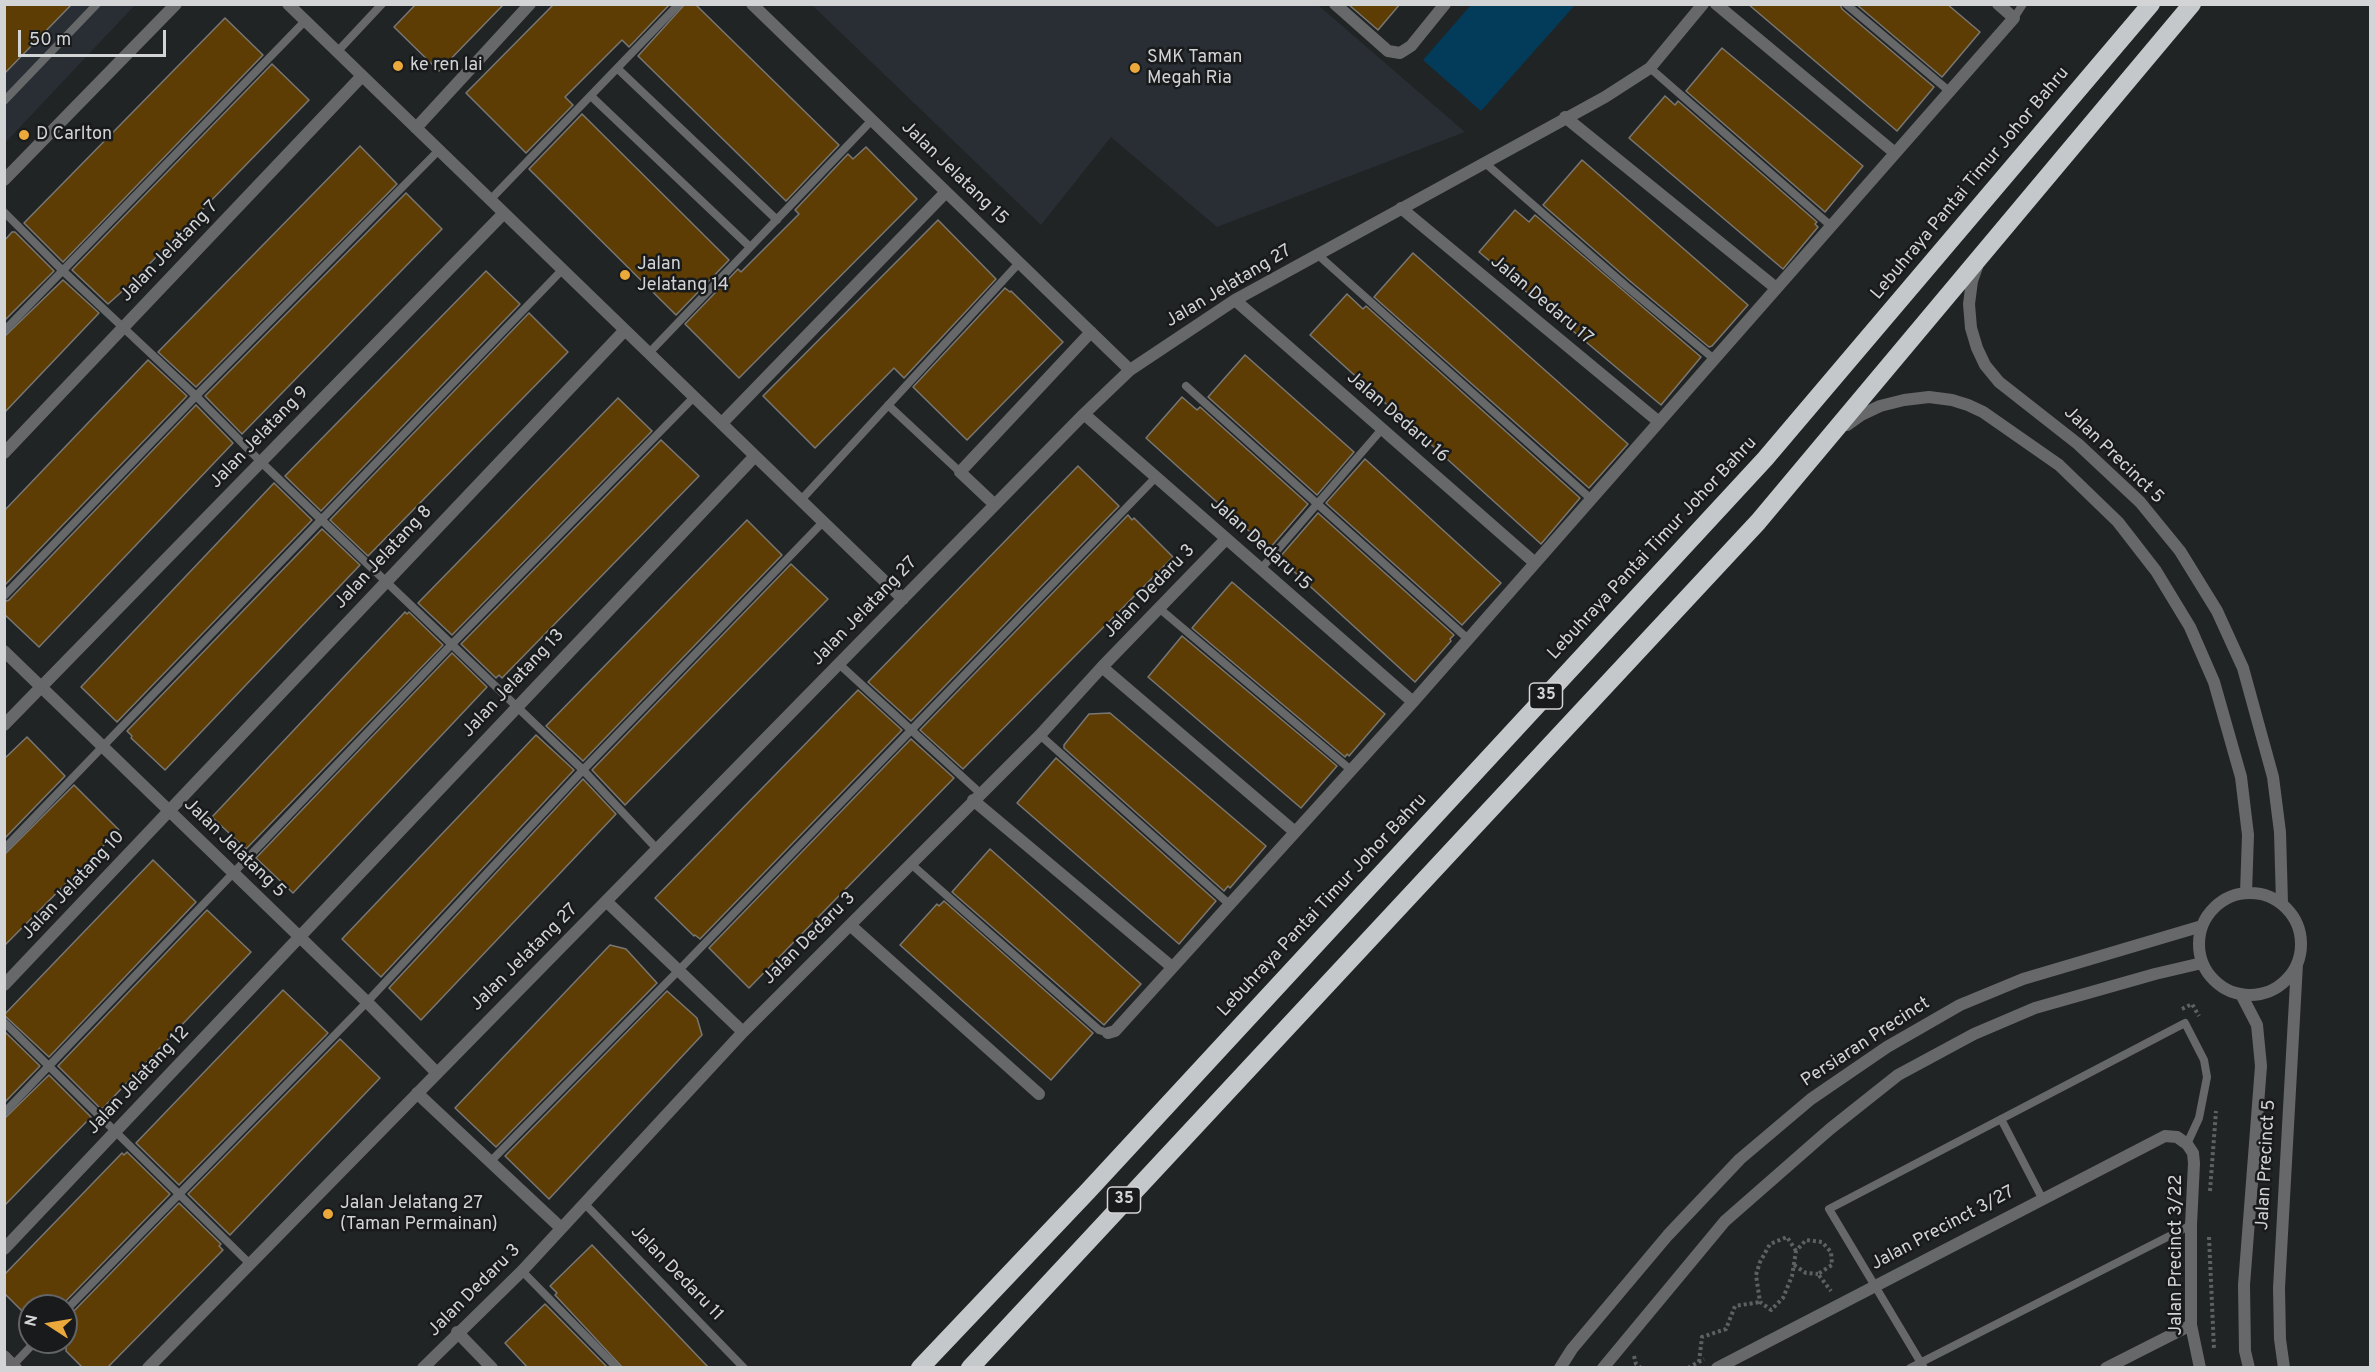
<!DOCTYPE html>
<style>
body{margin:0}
#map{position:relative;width:2375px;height:1372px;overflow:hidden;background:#212425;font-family:Overpass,sans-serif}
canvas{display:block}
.frame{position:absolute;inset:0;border:6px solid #d3d4d5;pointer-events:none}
.north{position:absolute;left:18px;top:1294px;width:60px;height:60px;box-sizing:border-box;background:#181a1c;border:2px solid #636466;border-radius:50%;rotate:282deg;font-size:16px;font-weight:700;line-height:24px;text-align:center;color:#d3d4d5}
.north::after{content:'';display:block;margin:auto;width:21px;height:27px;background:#eca93b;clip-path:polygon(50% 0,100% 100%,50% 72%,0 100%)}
.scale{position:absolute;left:18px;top:30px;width:148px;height:27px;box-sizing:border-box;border:3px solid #d3d4d5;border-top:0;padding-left:8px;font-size:18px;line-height:21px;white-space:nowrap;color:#d3d4d5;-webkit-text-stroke:4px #181a1c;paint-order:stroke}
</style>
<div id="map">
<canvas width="2375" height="1372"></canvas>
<div class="frame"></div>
<div class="north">N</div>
<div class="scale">50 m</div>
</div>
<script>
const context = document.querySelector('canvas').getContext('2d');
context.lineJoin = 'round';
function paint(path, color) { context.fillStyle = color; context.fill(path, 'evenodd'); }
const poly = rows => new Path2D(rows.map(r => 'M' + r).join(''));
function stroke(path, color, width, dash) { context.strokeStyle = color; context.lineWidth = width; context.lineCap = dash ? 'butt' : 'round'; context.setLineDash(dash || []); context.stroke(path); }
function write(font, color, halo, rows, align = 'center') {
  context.font = font + ' Overpass,sans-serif'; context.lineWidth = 5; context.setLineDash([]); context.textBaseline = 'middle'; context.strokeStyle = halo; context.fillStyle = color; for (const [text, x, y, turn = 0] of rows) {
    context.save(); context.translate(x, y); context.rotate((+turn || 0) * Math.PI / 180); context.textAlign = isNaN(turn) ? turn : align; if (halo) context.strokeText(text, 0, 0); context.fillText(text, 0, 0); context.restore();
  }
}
paint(poly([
 [5,5,135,5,5,143],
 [812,5,1318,5,1465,132,1217,227,1111,137,1041,225]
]), '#282e34');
paint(poly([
 [1471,5,1575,5,1481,111,1423,60]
]), '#023c5a');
const building = poly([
 [4,4,72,4,4,74,4,4],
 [416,4,504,4,439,71,394,27,416,4],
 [554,4,670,4,629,47,622,40,565,97,573,105,526,153,466,93,554,4],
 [685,4,695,4,839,145,786,201,638,56,685,4],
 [1348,4,1400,4,1378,30,1348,4],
 [1748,4,1840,4,1842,9,1934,87,1897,131,1748,4],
 [1856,4,1947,4,1980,32,1942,77,1856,4],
 [225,18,263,55,63,262,24,223,225,18],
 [1722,48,1863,166,1825,212,1686,91,1722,48],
 [272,64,309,100,126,288,108,304,72,270,272,64],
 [1665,96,1675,105,1678,101,1817,222,1815,224,1818,227,1783,269,1629,138,1665,96],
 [582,114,729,260,676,315,529,169,582,114],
 [360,146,397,184,196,387,158,352,360,146],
 [866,147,917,199,739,378,685,324,738,269,741,272,799,214,795,210,848,154,853,159,866,147],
 [1582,160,1748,305,1712,346,1709,347,1630,281,1543,205,1582,160],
 [406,193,442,229,242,434,205,396,406,193],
 [1515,210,1529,222,1535,215,1701,357,1661,405,1479,252,1515,210],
 [938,220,996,279,904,378,894,368,815,448,763,396,938,220],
 [12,232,15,232,54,271,4,321,4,241,12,232],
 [1413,253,1628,444,1589,488,1374,297,1413,253],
 [486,271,520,304,321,511,285,476,486,271],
 [63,280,99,313,4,413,4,337,63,280],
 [1005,288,1010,292,1011,291,1063,342,967,440,913,387,1005,288],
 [1347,294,1363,309,1366,306,1580,498,1541,544,1310,335,1347,294],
 [529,313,568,352,368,556,330,520,529,313],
 [1245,355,1354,452,1317,495,1208,397,1245,355],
 [148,360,187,396,4,586,4,511,148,360],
 [1182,397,1197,410,1200,407,1308,504,1269,549,1146,438,1182,397],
 [618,398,652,431,452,635,418,603,618,398],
 [196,405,233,443,39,647,4,614,4,602,9,600,196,405],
 [661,440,699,476,502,678,499,675,496,678,461,644,661,440],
 [1365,459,1501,583,1462,625,1326,503,1365,459],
 [1078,466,1119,506,911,721,868,682,1078,466],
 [274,483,312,520,117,722,81,687,274,483],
 [1318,513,1454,635,1450,639,1451,641,1415,682,1279,558,1318,513],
 [1128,515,1132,520,1134,518,1173,557,963,769,920,730,1128,515],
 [747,520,782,555,583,761,546,726,747,520],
 [322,529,360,565,165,770,131,738,132,736,127,731,322,529],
 [791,564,828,599,625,805,592,770,791,564],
 [1232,582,1385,714,1349,756,1347,754,1345,757,1192,628,1232,582],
 [405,612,407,614,409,612,443,645,246,849,212,817,405,612],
 [1182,636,1337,766,1301,808,1148,677,1182,636],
 [452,653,487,687,293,893,256,858,452,653],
 [858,690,902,730,700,939,695,935,694,936,655,898,858,690],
 [1110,713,1266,846,1230,888,1228,886,1224,891,1064,748,1064,745,1089,714,1110,713],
 [536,735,574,770,381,977,342,939,536,735],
 [27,737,65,776,4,839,4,759,27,737],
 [911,739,954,778,749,988,709,948,911,739],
 [1056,758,1216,901,1179,944,1017,803,1056,758],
 [583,779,616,814,421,1020,389,988,583,779],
 [74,785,119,830,4,946,4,855,74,785],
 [990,849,1141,984,1104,1025,952,892,990,849],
 [153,860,196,902,49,1057,4,1015,153,860],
 [944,901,1093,1033,1051,1080,900,945,937,904,939,906,944,901],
 [207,910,251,952,103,1108,100,1108,58,1066,207,910],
 [610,945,626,949,657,983,496,1147,455,1108,610,945],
 [283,990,328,1033,179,1185,136,1143,283,990],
 [667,991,697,1018,702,1035,549,1199,505,1156,667,991],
 [4,1031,40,1066,4,1103,4,1031],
 [340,1039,380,1078,230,1235,188,1194,340,1039],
 [49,1075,91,1117,4,1206,4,1119,49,1075],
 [127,1152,170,1194,61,1306,30,1306,30,1319,4,1293,4,1275,122,1153,124,1155,127,1152],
 [179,1203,221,1244,219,1246,223,1250,107,1368,83,1368,66,1351,66,1316,71,1314,179,1203],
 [592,1245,689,1347,709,1368,623,1368,555,1295,557,1293,550,1286,592,1245],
 [545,1304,608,1368,528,1368,505,1343,545,1304]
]);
paint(building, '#5d3d03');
stroke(building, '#797774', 1.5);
stroke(poly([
 [2182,1009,2192,1004,2199,1016],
 [2210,1191,2216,1111],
 [2209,1237,2214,1349],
 [1796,1251,1787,1237,1770,1244,1760,1262,1756,1275,1760,1302,1771,1310,1783,1298,1792,1276,1796,1251,1806,1240,1822,1242,1831,1252,1832,1265,1818,1274,1831,1291],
 [1794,1265,1806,1273,1818,1274],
 [1634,1356,1636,1364,1641,1368],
 [1699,1362,1702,1337,1726,1329,1735,1306,1760,1302],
 [1688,1368,1704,1359]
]), '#5e6162', 4, [3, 3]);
stroke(poly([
 [1846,4,1949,91],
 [2014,18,2023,4],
 [337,52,382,4],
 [1650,68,1831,226],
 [618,69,777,220],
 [592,97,750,247],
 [4,101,97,4],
 [1484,162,1626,286,1714,359],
 [490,200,679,4],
 [4,212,62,270,196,396,261,462,583,770,657,849],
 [1317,254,1591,499],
 [4,331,305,21],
 [649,353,872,120],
 [1186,386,1468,639],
 [888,405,960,472],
 [801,500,1019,263],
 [1260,570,1382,429],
 [4,596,196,396,439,150],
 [1160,609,1351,770],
 [839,664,980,793],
 [1040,735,1229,904],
 [4,849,562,270],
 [911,864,1099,1030,1108,1033],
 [4,1022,250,1264],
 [4,1113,452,644,694,397],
 [2001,1119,2042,1198],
 [491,1161,680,969,1157,476],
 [584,1203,744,1368],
 [522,1271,617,1368],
 [66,1310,367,1002,583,770,823,522],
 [13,1365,35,1342],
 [1910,1368,2191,1225],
 [1924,1368,1829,1209,2185,1023,2204,1060,2207,1077,2199,1118,2187,1144]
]), '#676869', 8);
stroke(poly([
 [288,4,903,599],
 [752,4,1130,370],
 [1335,4,1388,51,1400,53,1411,46,1445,4],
 [1716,4,1895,153],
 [1565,117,1776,288],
 [416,128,530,4],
 [4,180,176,4],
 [1401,208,1659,422],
 [1977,267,1972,281,1969,304,1971,328,1977,348,1985,365,1999,382,2078,444,2140,502,2180,551,2217,611,2243,668,2273,777,2280,832,2282,903],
 [1235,300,1535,563],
 [1084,414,1413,702],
 [722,423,946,192],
 [1847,425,1861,415,1880,406,1904,400,1929,397,1952,400,1968,405,1983,412,2059,465,2118,522,2156,571,2190,627,2214,682,2241,777,2248,835,2246,893],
 [4,453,362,76],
 [995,505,960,472,1091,332],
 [4,651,367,1002,437,1073],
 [1102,667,1295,832],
 [4,725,504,213],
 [973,800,1172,967],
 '2199 944a51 51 0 1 1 102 0a51 51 0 1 1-102 0Z',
 [606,901,743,1032],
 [850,925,1039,1094],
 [4,985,625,330],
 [2242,996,2257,1025,2261,1066,2244,1285,2245,1351,2249,1368],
 [1108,1033,1115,1031,1413,702,2014,18,1998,4],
 [417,1093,561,1228],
 [4,1249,755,456],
 [457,1332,492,1368],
 [4,1356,16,1368],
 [148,1368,1084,414,1130,370,1235,300,1605,97,1650,68,1703,4],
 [423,1368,522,1271,743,1032,1040,735,1102,667,1226,539],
 [1560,1368,1572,1349,1668,1235,1740,1159,1811,1099,1887,1047,1960,1005,2023,979,2202,926],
 [1603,1368,1725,1221,1830,1129,1898,1075,1974,1034,2035,1008,2155,974,2202,963],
 [1717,1368,2165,1136,2177,1137,2187,1144,2193,1153,2194,1163,2191,1225,2191,1325,2200,1368],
 [2106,1368,2191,1325],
 [2284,1368,2280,1339,2279,1288,2297,964]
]), '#676869', 12);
stroke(poly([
 [920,1368,1088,1191,1765,459,2151,4],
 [970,1368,1758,522,2192,4]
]), '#c5c8cb', 18);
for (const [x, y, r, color] of [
 [398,66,6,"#eca93b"],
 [1135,68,6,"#eca93b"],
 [24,135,6,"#eca93b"],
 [625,275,6,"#eca93b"],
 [328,1214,6,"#eca93b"]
]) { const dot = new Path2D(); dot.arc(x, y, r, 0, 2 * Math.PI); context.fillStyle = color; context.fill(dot); stroke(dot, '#181a1c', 2); }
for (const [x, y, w] of [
 [1546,696,33],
 [1124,1200,33]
]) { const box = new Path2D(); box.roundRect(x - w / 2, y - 13, w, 26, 4.5); context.fillStyle = '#181a1c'; context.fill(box); stroke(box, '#d3d4d5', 1.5); }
write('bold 16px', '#d3d4d5', null, [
 ["35",1546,696],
 ["35",1124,1200]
]);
write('18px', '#d3d4d5', '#181a1c', [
 ["SMK Taman",1147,58],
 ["Megah Ria",1147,79],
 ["ke ren lai",410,66],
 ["D Carlton",36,135],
 ["Jalan",637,265],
 ["Jelatang 14",637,286],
 ["Jalan Jelatang 27",340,1204],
 ["(Taman Permainan)",340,1225]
], 'left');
write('18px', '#d3d4d5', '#181a1c', [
 ["Jalan Jelatang 15",954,174,44],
 ["Lebuhraya Pantai Timur Johor Bahru",1971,184,-50],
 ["Jalan Jelatang 7",170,252,-46],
 ["Jalan Jelatang 27",1229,287,-31],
 ["Jalan Dedaru 17",1541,301,40],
 ["Jalan Dedaru 16",1397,418,41],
 ["Jalan Jelatang 9",260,438,-46],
 ["Jalan Precinct 5",2113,456,44],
 ["Jalan Dedaru 15",1260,545,42],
 ["Lebuhraya Pantai Timur Johor Bahru",1653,549,-47],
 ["Jalan Jelatang 8",384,558,-47],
 ["Jalan Dedaru 3",1150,592,-46],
 ["Jalan Jelatang 27",865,612,-46],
 ["Jalan Jelatang 13",514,684,-47],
 ["Jalan Jelatang 5",234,849,44],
 ["Jalan Jelatang 10",74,886,-47],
 ["Lebuhraya Pantai Timur Johor Bahru",1323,906,-47],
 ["Jalan Dedaru 3",810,939,-45],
 ["Jalan Jelatang 27",525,958,-45],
 ["Persiaran Precinct",1866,1043,-33],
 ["Jalan Jelatang 12",139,1081,-47],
 ["Jalan Precinct 5",2267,1165,-87],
 ["Jalan Precinct 3/27",1943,1229,-28],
 ["Jalan Precinct 3/22",2177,1255,-90],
 ["Jalan Dedaru 11",676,1274,46],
 ["Jalan Dedaru 3",475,1291,-45]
]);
</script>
